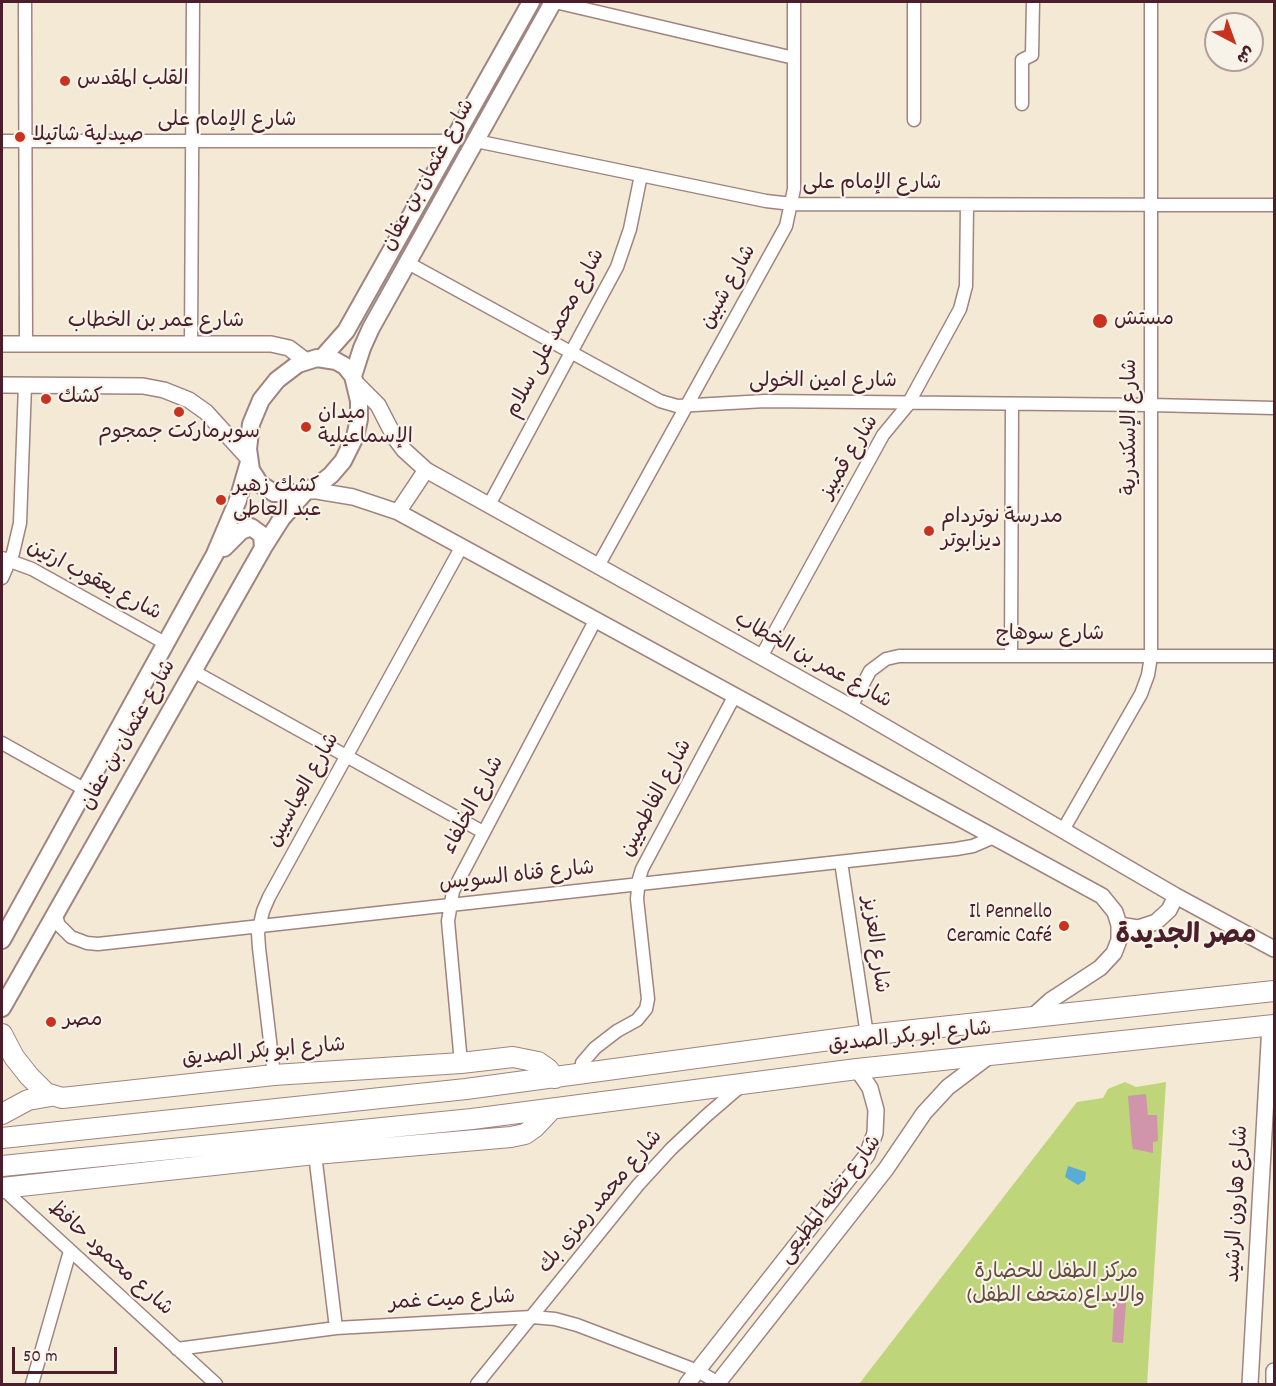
<!DOCTYPE html>
<meta charset="utf-8">
<style>
body{margin:0}
#map{position:relative;width:1276px;height:1386px;overflow:hidden;background:#f4e9d4;font-family:Dekko,"Playpen Sans Arabic",sans-serif}
canvas{display:block}
.frame{position:absolute;inset:0;border:3px solid #4a1f2b;pointer-events:none}
.north{position:absolute;left:1204px;top:12px;width:60px;height:60px;box-sizing:border-box;background:#f7f3e8;border:2px solid #b29e9c;border-radius:50%;rotate:139deg;font-size:16px;font-weight:700;line-height:24px;text-align:center;color:#4a1f2b}
.north::after{content:'';display:block;margin:auto;width:21px;height:27px;background:#c8321e;clip-path:polygon(50% 0,100% 100%,50% 72%,0 100%)}
.scale{position:absolute;left:12px;top:1347px;width:105px;height:27px;box-sizing:border-box;border:3px solid #4a1f2b;border-top:0;padding-left:8px;font-size:18px;line-height:21px;white-space:nowrap;color:#4a1f2b;-webkit-text-stroke:4px #f7f3e8;paint-order:stroke}
</style>
<div id="map">
<canvas width="1276" height="1386"></canvas>
<div class="frame"></div>
<div class="north">ش</div>
<div class="scale">50 m</div>
</div>
<script>
const context = document.querySelector('canvas').getContext('2d');
context.lineJoin = 'round';
function paint(path, color) { context.fillStyle = color; context.fill(path, 'evenodd'); }
const poly = rows => new Path2D(rows.map(r => 'M' + r).join(''));
function stroke(path, color, width, dash) { context.strokeStyle = color; context.lineWidth = width; context.lineCap = dash ? 'butt' : 'round'; context.setLineDash(dash || []); context.stroke(path); }
function write(font, color, halo, rows, align = 'center') {
  context.font = font + ' Dekko,"Playpen Sans Arabic",sans-serif'; context.lineWidth = 4.5; context.setLineDash([]); context.textBaseline = 'middle'; context.strokeStyle = halo; context.fillStyle = color; for (const [text, x, y, turn = 0] of rows) {
    context.save(); context.translate(x, y); context.rotate((+turn || 0) * Math.PI / 180); context.textAlign = isNaN(turn) ? turn : align; if (halo) context.strokeText(text, 0, 0); context.fillText(text, 0, 0); context.restore();
  }
}
paint(poly([
 [1125,1082,1136,1087,1166,1082,1147,1384,859,1384,1077,1102,1103,1098,1108,1089]
]), '#bed57a');
paint(poly([
 [1068,1166,1086,1172,1085,1180,1078,1185,1065,1177]
]), '#59acd5');
paint(poly([
 [1146,1094,1148,1115,1157,1115,1158,1141,1153,1142,1153,1153,1133,1149,1132,1145,1128,1096],
 [1115,1292,1127,1292,1123,1343,1112,1342]
]), '#d195ab');
const minor = poly([
 [25,2,26,344],
 [555,2,794,58],
 [1022,104,1022,60,1032,55,1033,2],
 [914,120,914,2],
 [2,141,453,141],
 [476,141,766,201,792,204,1274,205],
 [408,263,660,401,677,406,765,401,1151,405,1274,408],
 [191,344,193,2],
 [489,505,617,267,630,229,641,175],
 [2,558,32,569,165,643],
 [598,566,786,226,794,189,794,2],
 [2,578,13,553,20,523,25,385],
 [1011,656,1012,404],
 [761,657,883,435,907,406,960,309,966,286,967,205],
 [193,671,483,832],
 [851,707,870,671,886,659,899,656,1274,656],
 [2,743,84,789],
 [1063,830,1141,694,1148,675,1151,656,1151,2],
 [841,862,867,1035],
 [55,914,59,925,71,937,87,943,98,944,956,849,973,846,994,837],
 [461,1063,448,921,453,891,596,619],
 [581,1074,582,1063,595,1048,617,1031,637,1020,646,1009,648,999,637,899,639,879,642,869,735,695],
 [274,1075,259,948,258,933,263,911,269,897,462,546],
 [315,1154,336,1328],
 [2,1188,216,1384],
 [177,1349,336,1328,532,1317,555,1319,577,1325,698,1371,718,1383],
 [32,1384,70,1251],
 [477,1384,638,1185,671,1149,706,1116,742,1085]
]);
const tertiary = poly([
 [2,344,271,344,289,348,306,361],
 [356,383,378,405,395,438,404,450,426,470,851,707,1176,896,1274,949],
 [2,385,143,386,164,390,189,400,206,412,248,458],
 [306,491,317,491,353,497,398,512,1102,896,1115,912,1119,925,1119,940,1114,953,1100,968,1051,1000,1031,1018],
 [398,512,426,470],
 [1119,925,1138,928,1156,922,1169,910,1176,896],
 [687,1384,867,1155,875,1133,876,1110,870,1088,857,1069],
 [717,1384,886,1169,924,1113,948,1087,989,1056],
 [1250,1384,1270,1025],
 [1274,1384,1274,1371]
]);
const secondary = poly([
 [317,358,336,361,345,366,353,376,359,401,359,419,355,437,343,461,331,475,317,486,298,493,274,493,260,484,251,470,248,449,251,424,261,400,277,380,298,364,317,358],
 [322,358,346,331,531,2],
 [353,376,362,348,371,328,553,2],
 [224,548,241,531,251,527,262,535,263,548],
 [2,940,215,554,238,500,249,462],
 [2,1008,263,548,282,518,306,491]
]);
const primary = poly([
 [2,1034,14,1057,29,1076,46,1093,62,1098,274,1075,461,1063,513,1057,538,1062,548,1069,555,1078],
 [2,1114,28,1100,51,1096],
 [2,1138,466,1089,867,1035,1274,991],
 [2,1166,472,1119,857,1069,1274,1025],
 [2,1188,315,1154,511,1137,525,1134,535,1127,552,1109]
]);
stroke(minor, '#9f8480', 15);
stroke(tertiary, '#9f8480', 18);
stroke(secondary, '#9f8480', 20);
stroke(primary, '#9f8480', 22);
stroke(minor, '#fff', 12);
stroke(tertiary, '#fff', 15);
stroke(secondary, '#fff', 16);
stroke(primary, '#fff', 20);
for (const [x, y, r, color] of [
 [65,81,6,"#c8321e"],
 [20,137,6,"#c8321e"],
 [1100,321,8,"#c8321e"],
 [46,399,6,"#c8321e"],
 [179,412,6,"#c8321e"],
 [306,427,6,"#c8321e"],
 [221,500,6,"#c8321e"],
 [929,531,6,"#c8321e"],
 [1064,926,6,"#c8321e"],
 [51,1022,6,"#c8321e"]
]) { const dot = new Path2D(); dot.arc(x, y, r, 0, 2 * Math.PI); context.fillStyle = color; context.fill(dot); stroke(dot, '#f7f3e8', 2); }
write('21px', '#4a1f2b', '#f7f3e8', [
 ["القلب المقدس",77,81],
 ["صيدلية شاتيلا",32,137],
 ["مستش",1114,321],
 ["كشك",58,399],
 ["ميدان",318,415],
 ["الإسماعيلية",318,439],
 ["سوبرماركت جمجوم",179,434,"center"],
 ["كشك زهير",233,488],
 ["عبد العاطى",233,512],
 ["مدرسة نوتردام",941,519],
 ["ديزابوتر",941,543],
 ["Il Pennello",1052,914,"right"],
 ["Ceramic Café",1052,938,"right"],
 ["مصر",63,1022]
], 'left');
write('21px', '#4a1f2b', '#f7f3e8', [
 ["شارع الإمام على",227,122],
 ["شارع عثمان بن عفان",430,176,-61],
 ["شارع الإمام على",872,185],
 ["شارع شبين",730,288,-61],
 ["شارع عمر بن الخطاب",156,323],
 ["شارع محمد على سلام",557,334,-62],
 ["شارع امين الخولى",823,383],
 ["شارع الإسكندرية",1132,427,-90],
 ["شارع قمبيز",851,458,-59],
 ["شارع يعقوب ارتين",93,582,28],
 ["شارع سوهاج",1050,636],
 ["شارع عمر بن الخطاب",812,662,29],
 ["شارع عثمان بن عفان",130,736,-60],
 ["شارع العباسيين",305,791,-61],
 ["شارع الفاطميين",658,799,-62],
 ["شارع الخلفاء",475,806,-62],
 ["شارع قناه السويس",517,878,-6],
 ["شارع العزيز",873,945,82],
 ["شارع ابو بكر الصديق",910,1039,-6],
 ["شارع ابو بكر الصديق",264,1054,-5],
 ["شارع نخله المطيعى",832,1201,-53],
 ["شارع محمد رمزى بك",602,1203,-50],
 ["شارع هارون الرشيد",1239,1204,-87],
 ["شارع محمود حافظ",109,1260,42],
 ["شارع ميت غمر",452,1302,-3]
]);
write('21px', '#674c3f', '#f7f3e8', [
 ["مركز الطفل للحضارة",1056,1274],
 ["والابداع(متحف الطفل)",1056,1298]
]);
write('bold 27px', '#4a1f2b', '#f7f3e8', [
 ["مصر الجديدة",1186,938]
]);
</script>
